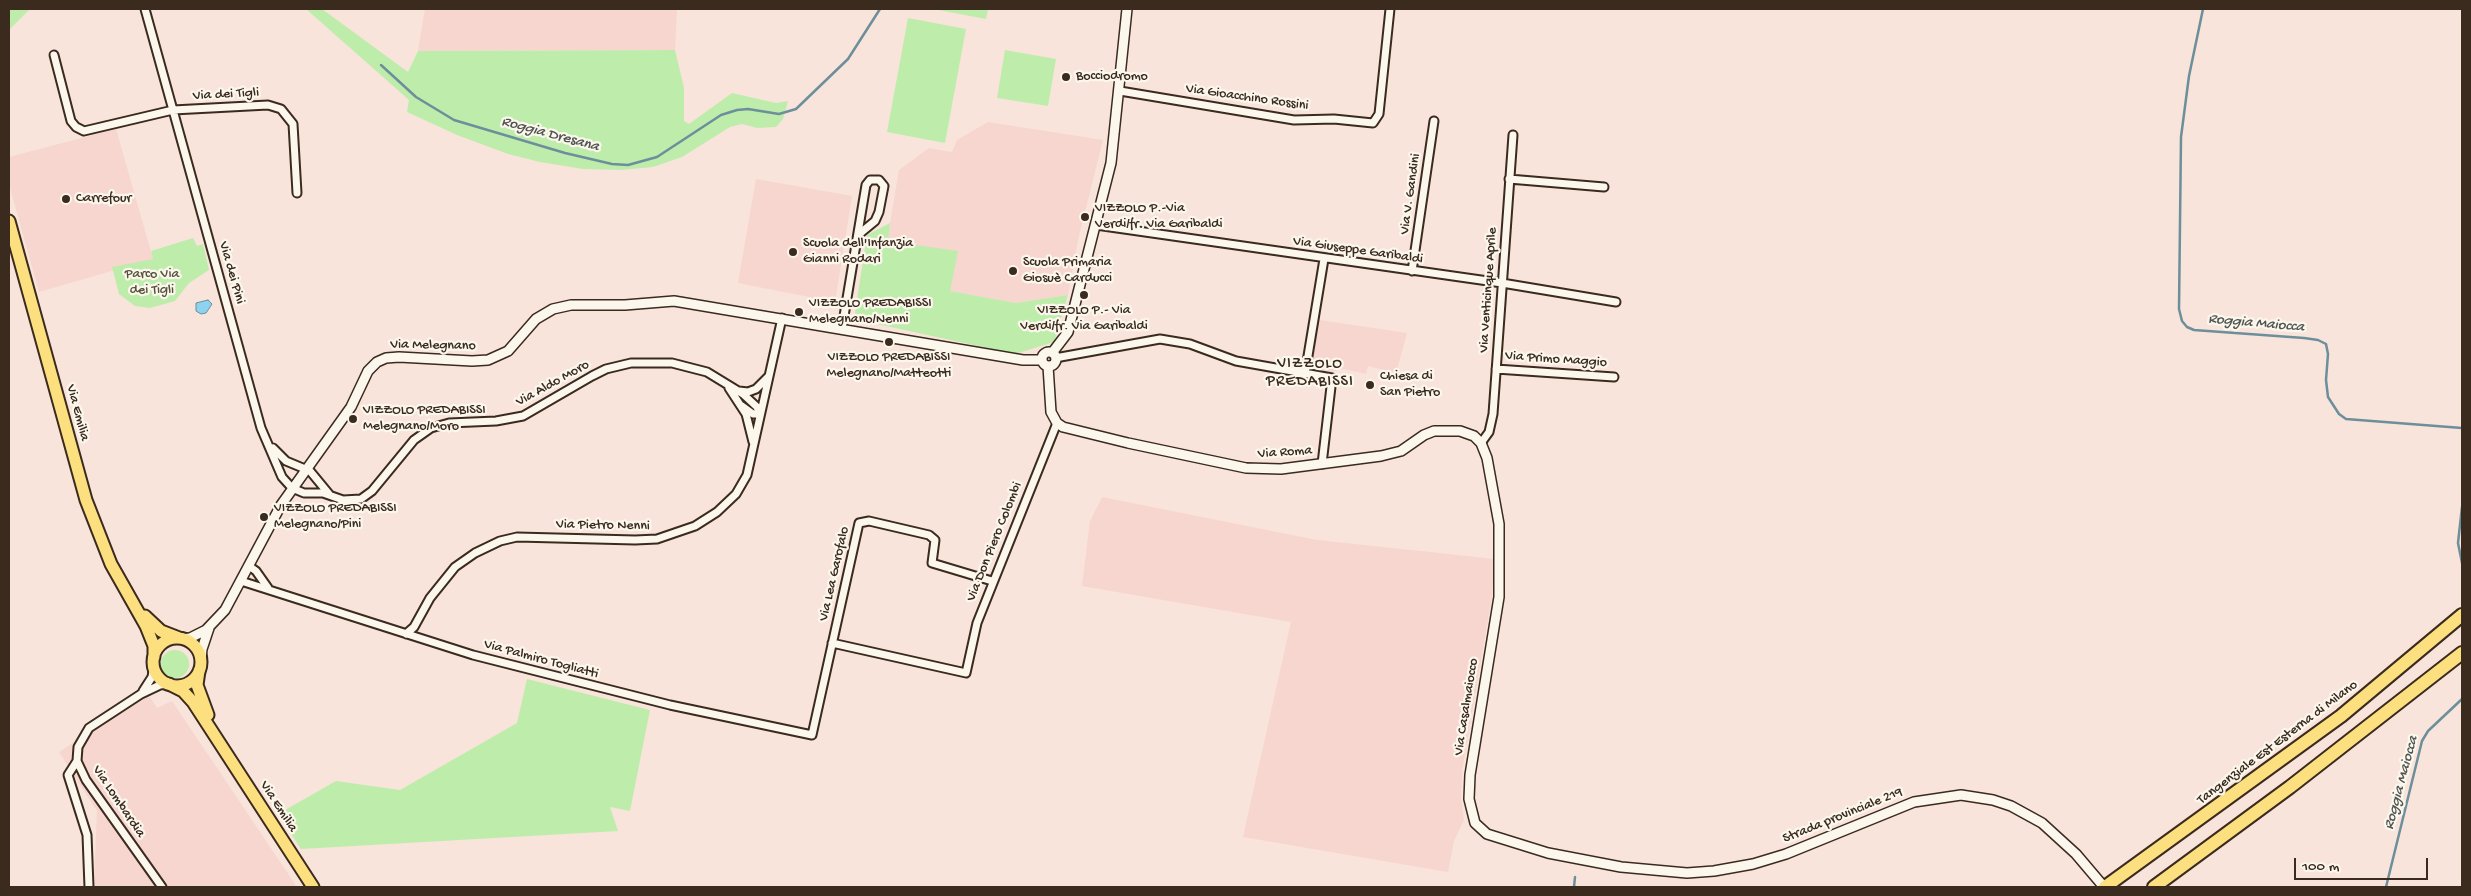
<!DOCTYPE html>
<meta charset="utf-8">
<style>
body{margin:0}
#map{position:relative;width:2471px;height:896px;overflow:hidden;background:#f8e4da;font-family:"Gochi Hand",sans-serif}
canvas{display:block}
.frame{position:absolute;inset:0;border:10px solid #3b2a1e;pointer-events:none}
.scale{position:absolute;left:2294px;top:858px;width:134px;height:22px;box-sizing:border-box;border:2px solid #3b2a1e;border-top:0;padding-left:6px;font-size:15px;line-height:18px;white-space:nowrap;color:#3b2a1e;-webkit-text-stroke:4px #fbf7ec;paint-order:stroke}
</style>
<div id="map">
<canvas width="2471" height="896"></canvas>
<div class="frame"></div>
<div class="scale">100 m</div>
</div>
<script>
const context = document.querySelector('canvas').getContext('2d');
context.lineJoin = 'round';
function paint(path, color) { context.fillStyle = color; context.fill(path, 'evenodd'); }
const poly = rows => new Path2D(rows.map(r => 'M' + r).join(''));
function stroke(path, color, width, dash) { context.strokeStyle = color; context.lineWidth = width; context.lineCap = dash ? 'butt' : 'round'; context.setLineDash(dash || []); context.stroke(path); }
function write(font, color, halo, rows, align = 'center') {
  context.font = font + ' "Gochi Hand",sans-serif'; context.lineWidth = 4.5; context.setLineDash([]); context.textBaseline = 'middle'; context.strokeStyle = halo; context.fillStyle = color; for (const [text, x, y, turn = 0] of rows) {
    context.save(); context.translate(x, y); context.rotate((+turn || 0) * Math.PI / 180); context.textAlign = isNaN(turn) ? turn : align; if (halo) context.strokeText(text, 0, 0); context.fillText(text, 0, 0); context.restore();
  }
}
paint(poly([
 [425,9,677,9,675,50,418,51],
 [988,122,1103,140,1078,240,1068,295,1016,303,949,291,887,241,899,170,929,148,952,152,957,140],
 [116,129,153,259,39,292,9,184,9,157],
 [756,179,852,196,835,302,738,283],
 [1319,320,1407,333,1396,373,1368,366,1366,374,1344,369,1330,372,1311,369],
 [1102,497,1317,540,1495,559,1492,596,1462,771,1461,799,1464,820,1454,841,1448,872,1243,837,1291,622,1082,586,1090,521],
 [148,694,157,708,172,701,297,887,94,887,97,811,59,752]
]), '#f6d6ce');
paint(poly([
 [9,9,30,9,9,30],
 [306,9,322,9,408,72,418,51,675,50,684,88,684,121,689,124,732,93,776,103,788,101,783,119,776,127,757,128,742,124,730,127,682,157,653,167,622,170,583,169,540,162,508,154,457,135,407,112,409,100],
 [933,9,988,9,986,19],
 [908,18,966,29,945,143,887,132],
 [1005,50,1056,59,1048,106,997,98],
 [890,223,888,241,958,251,950,291,1016,303,1068,295,1054,342,1015,354,854,319,867,235],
 [193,238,197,246,203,244,209,270,189,283,175,301,150,308,135,306,119,294,112,267,153,259,151,251],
 '161 664a14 14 0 1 1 28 0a14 14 0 1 1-28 0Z',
 [527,679,650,710,630,811,610,807,618,831,301,849,278,814,336,781,400,790,517,723]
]), '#beedab');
const water = poly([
 [208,300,212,304,206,313,201,314,196,311,196,303,208,300]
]);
paint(water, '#8dd3ef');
stroke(water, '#6c8f9b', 1);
stroke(poly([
 [2203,9,2189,76,2181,137,2179,309,2182,321,2187,327,2194,330,2304,338,2318,340,2326,344,2328,354,2326,380,2328,397,2339,414,2346,419,2462,428],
 [381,65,416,97,454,120,565,153,612,164,628,165,657,157,721,115,737,110,748,109,779,114,796,109,848,59,880,9],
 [2462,507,2458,543,2462,563],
 [1574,887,1575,877],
 [2386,887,2422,741,2428,731,2462,699]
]), '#6c8f9b', 2.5);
const minor = poly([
 [145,9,261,428,282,477,292,488,304,493,323,493,343,500,361,499,372,491,414,440,431,428,449,423,496,421,523,416,592,376,606,369,631,363,672,363,707,372,743,394,757,407,760,414,753,414,742,406],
 [54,55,71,121,76,127,84,131,173,110,268,105,281,109,293,124,297,193],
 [1120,91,1294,120,1334,119,1373,123,1379,114,1390,9],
 [1509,179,1604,187],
 [1096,225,1502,283,1616,302],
 [1412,271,1434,121],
 [842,328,866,185,870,180,879,180,884,186,879,212,875,221,858,235],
 [1055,358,1160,339,1190,344,1236,361,1332,378,1322,464],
 [1496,369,1614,377],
 [1305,374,1324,259],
 [729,388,746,414,753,442],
 [739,391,748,392,756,389,768,377],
 [1481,443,1489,432,1493,414,1513,135],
 [273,448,286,461,310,471,329,494],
 [249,566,256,571,268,588],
 [241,581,473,655,670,705,812,735,859,523,869,521,929,535,935,540,932,563,992,581],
 [406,634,414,627,430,598,455,567,475,553,500,541,517,537,635,540,657,539,695,526,717,512,736,494,747,475,782,318],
 [832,643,966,673,977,623,1057,423],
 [143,691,152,677,154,665],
 [77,761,68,775,87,835,89,887],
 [162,887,86,780,77,761,78,747,89,728,141,694,160,685,169,684]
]);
const tertiary = poly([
 '1042 359a7 7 0 1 1 14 0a7 7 0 1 1-14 0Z',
 [1052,353,1068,332,1111,163,1127,9],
 [1048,366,1051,412,1057,423,1063,427,1128,443,1246,468,1281,469,1381,456,1401,451,1424,435,1434,431,1460,431,1474,436,1481,443,1487,458,1499,524,1499,597,1470,775,1469,799,1475,823,1487,834,1548,853,1621,867,1687,873,1714,871,1753,864,1786,854,1914,802,1961,795,1993,800,2011,806,2042,823,2076,854,2104,887],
 [182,639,190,638,206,630,225,610,281,505,351,407,368,371,377,362,386,358,399,357,472,361,488,360,508,351,536,319,553,309,571,305,625,305,674,301,1023,360,1042,360],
 [201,659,202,649,209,628]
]);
const primary = poly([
 [9,221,86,500,111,564,146,626,154,646,154,657],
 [145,616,161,631,179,638],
 '153 662a24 24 0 1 1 48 0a24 24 0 1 1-48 0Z',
 [199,671,197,685,208,715],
 [169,684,183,691,193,702,313,887]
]);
const motorway = poly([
 [2105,887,2341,716,2462,615],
 [2154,887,2290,787,2462,653]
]);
stroke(minor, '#3b2a1e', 11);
stroke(tertiary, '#3b2a1e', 12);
stroke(primary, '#3b2a1e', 15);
stroke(motorway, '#3b2a1e', 16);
stroke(minor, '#fbf7ec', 7);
stroke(tertiary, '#fbf7ec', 9);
stroke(primary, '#fce080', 11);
stroke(motorway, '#fce080', 12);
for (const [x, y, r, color] of [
 [1066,77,5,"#3b2a1e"],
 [66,199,5,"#3b2a1e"],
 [1085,217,5,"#3b2a1e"],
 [793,252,5,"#3b2a1e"],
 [1013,271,5,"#3b2a1e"],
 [1084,295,5,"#3b2a1e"],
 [799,312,5,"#3b2a1e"],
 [889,342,5,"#3b2a1e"],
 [1370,385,5,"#3b2a1e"],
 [353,419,5,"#3b2a1e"],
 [264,517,5,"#3b2a1e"]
]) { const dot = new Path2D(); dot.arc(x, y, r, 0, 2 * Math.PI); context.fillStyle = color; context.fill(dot); stroke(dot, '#fbf7ec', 2); }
write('14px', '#3b2a1e', '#fbf7ec', [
 ["Bocciodromo",1076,77],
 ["Carrefour",76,199],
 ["VIZZOLO P.-Via",1095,209],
 ["Verdi/fr. Via Garibaldi",1095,225],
 ["Scuola dell'Infanzia",803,244],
 ["Gianni Rodari",803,260],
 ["Scuola Primaria",1023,263],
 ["Giosuè Carducci",1023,279],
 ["VIZZOLO PREDABISSI",809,304],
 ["Melegnano/Nenni",809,320],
 ["VIZZOLO P.- Via",1084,311,"center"],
 ["Verdi/fr. Via Garibaldi",1084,327,"center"],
 ["VIZZOLO PREDABISSI",889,358,"center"],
 ["Melegnano/Matteotti",889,374,"center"],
 ["Chiesa di",1380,377],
 ["San Pietro",1380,393],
 ["VIZZOLO PREDABISSI",363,411],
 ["Melegnano/Moro",363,427],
 ["VIZZOLO PREDABISSI",274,509],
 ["Melegnano/Pini",274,525]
], 'left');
write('14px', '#3b2a1e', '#fbf7ec', [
 ["Via dei Tigli",226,95,-3],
 ["Via Gioacchino Rossini",1247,98,8],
 ["Via V. Gandini",1411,194,-82],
 ["Via Giuseppe Garibaldi",1358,251,8],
 ["Via dei Pini",231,273,74],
 ["Via Venticinque Aprile",1489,290,-86],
 ["Via Melegnano",433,346,1],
 ["Via Primo Maggio",1556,360,4],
 ["Via Aldo Moro",553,384,-29],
 ["Via Emilia",77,413,75],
 ["Via Roma",1285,453,-4],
 ["Via Pietro Nenni",603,526,1],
 ["Via Don Piero Colombi",995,542,-68],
 ["Via Lea Garofalo",835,574,-77],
 ["Via Palmiro Togliatti",541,660,15],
 ["Via Casalmaiocco",1467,707,-81],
 ["Tangenziale Est Esterna di Milano",2278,743,-37],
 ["Via Lombardia",118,802,56],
 ["Via Emilia",278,807,57],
 ["Strada provinciale 219",1843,816,-22]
]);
write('14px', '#55513a', '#fbf7ec', [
 ["Parco Via",152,275],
 ["dei Tigli",152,291]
]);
write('italic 15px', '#505452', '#fbf7ec', [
 ["Roggia Dresana",550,135,15],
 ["Roggia Maiocca",2256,324,5],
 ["Roggia Maiocca",2402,783,-75]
]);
context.letterSpacing = '1px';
write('16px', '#3b2a1e', '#fbf7ec', [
 ["VIZZOLO",1310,365],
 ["PREDABISSI",1310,383]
]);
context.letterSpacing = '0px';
</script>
